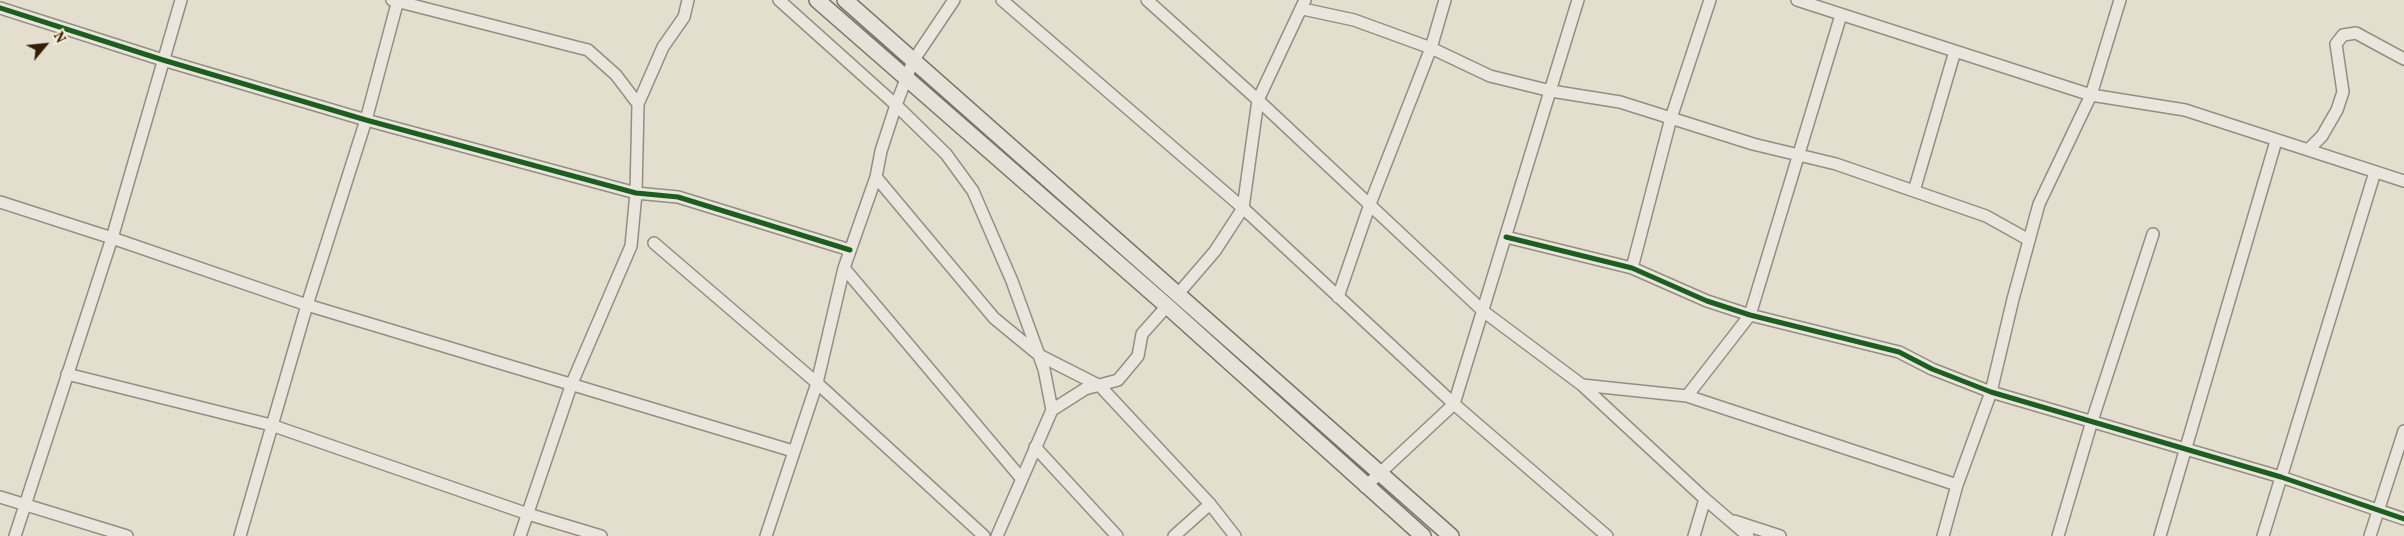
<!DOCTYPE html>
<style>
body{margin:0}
#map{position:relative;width:2404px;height:536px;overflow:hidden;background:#e3dece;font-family:Vollkorn,serif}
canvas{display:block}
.north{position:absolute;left:20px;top:20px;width:50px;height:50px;-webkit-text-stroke:4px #f3edd9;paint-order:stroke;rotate:62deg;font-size:14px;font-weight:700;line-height:20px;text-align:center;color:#331d03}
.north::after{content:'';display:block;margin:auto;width:18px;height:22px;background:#331d03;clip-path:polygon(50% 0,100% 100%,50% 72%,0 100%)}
</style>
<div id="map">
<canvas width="2404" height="536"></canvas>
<div class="north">N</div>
</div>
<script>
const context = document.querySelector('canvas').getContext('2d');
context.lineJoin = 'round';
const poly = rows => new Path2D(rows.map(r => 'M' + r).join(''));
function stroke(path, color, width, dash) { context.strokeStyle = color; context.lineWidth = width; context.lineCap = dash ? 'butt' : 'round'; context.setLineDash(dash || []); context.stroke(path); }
const minor = poly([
 [392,0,588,50,616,75,638,104],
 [779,0,896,105,946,154,973,191,1012,281,1044,369,1052,410],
 [1002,0,1243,208,1454,404,1607,536],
 [1147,0,1258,100,1483,311,1582,385,1705,499,1748,536],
 [1797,0,2091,95,2185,110,2404,181],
 [0,8,163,60,366,120,636,193,678,197,850,250],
 [1303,9,1354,20,1431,48,1490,76,1551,91,1620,102,1753,144,1836,164,1986,216,2029,240],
 [2309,149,2322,136,2337,110,2343,92,2336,44,2343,35,2356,33,2404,59],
 [876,177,994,318,1039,355,1100,386,1210,504,1235,536],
 [1914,191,1955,51],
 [0,202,112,238,307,305,793,451],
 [1506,237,1632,268,1707,301,1750,315,1899,352,1932,369,1991,392,2281,477,2404,519],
 [654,243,817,383,984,536],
 [844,268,1021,478],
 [1632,268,1671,118,1710,0],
 [1178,294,1215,251,1243,208,1258,100,1305,0],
 [1338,297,1370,204,1431,48,1445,0],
 [67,374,271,425,528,514,601,536],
 [1582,385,1687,396,1957,485],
 [1687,396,1750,315,1841,15],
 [1035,447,1117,536],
 [1365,487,1454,404,1578,0],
 [0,497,127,536],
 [1734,521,1780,536],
 [15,536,112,238,181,0],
 [240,536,307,305,366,120,398,0],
 [520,536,572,383,631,246,636,193,638,104,663,47,684,17,688,0],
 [766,536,817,383,844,268,876,177,881,151,896,105,913,61,954,0],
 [997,536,1052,410,1085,389,1118,380,1138,356,1142,334,1167,306],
 [1174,536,1210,504],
 [1694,536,1705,499],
 [1943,536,1957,485,1991,392,2013,299,2039,204,2091,95,2120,0],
 [2058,536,2092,421,2153,234],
 [2160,536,2276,141],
 [2263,536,2375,172],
 [2370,536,2404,431]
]);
const major = poly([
 [817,0,1167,306,1423,536],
 [845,0,1451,536]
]);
stroke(minor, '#938e82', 14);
stroke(major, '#797367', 18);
stroke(minor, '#eae6de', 11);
stroke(major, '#e6e2d9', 15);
stroke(poly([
 [0,8,163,60,366,120,636,193,678,197,850,250],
 [1506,237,1632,268,1707,301,1750,315,1899,352,1932,369,1991,392,2281,477,2404,519]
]), '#1b5e20', 5);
</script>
